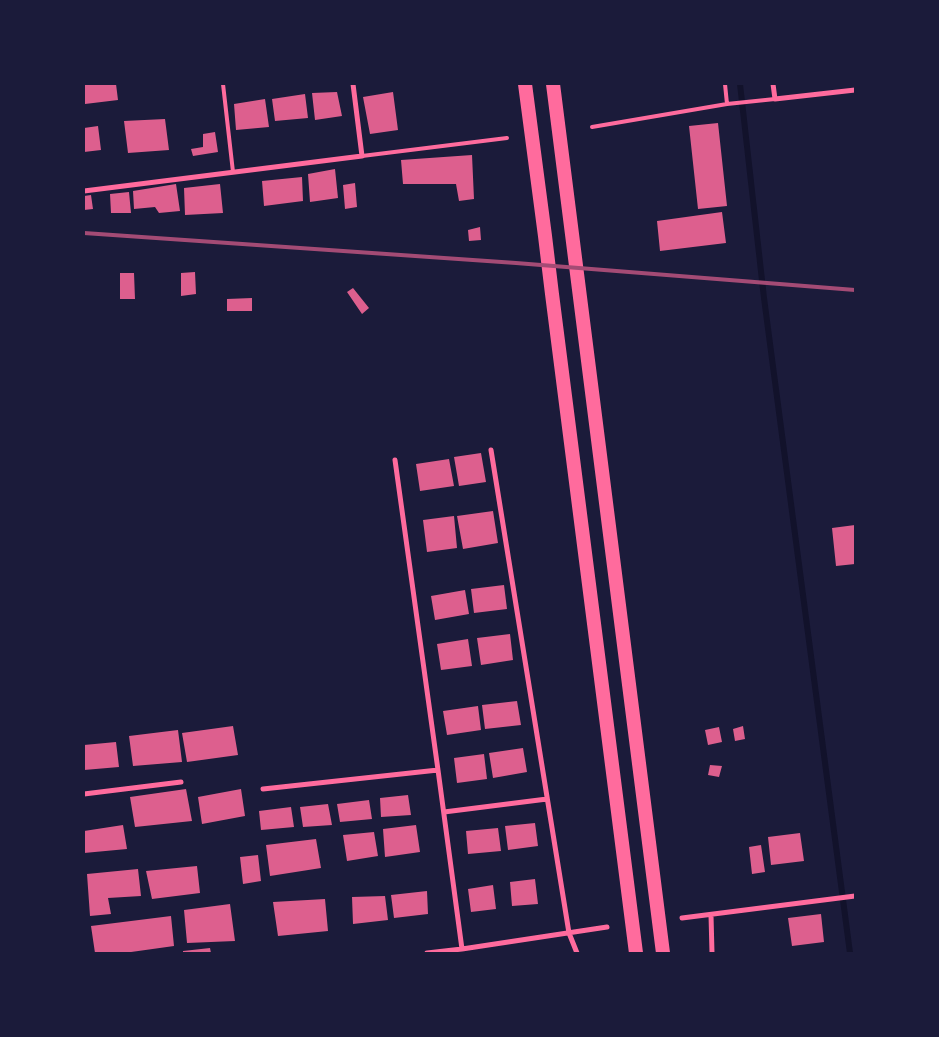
<!DOCTYPE html>
<style>
body{margin:0}
#map{position:relative;width:939px;height:1037px;overflow:hidden;background:#1b1b3a;font-family:"DM Sans",sans-serif}
canvas{display:block}
.frame{position:absolute;inset:0;border:85px solid #1b1b3a;pointer-events:none}
</style>
<div id="map">
<canvas width="939" height="1037"></canvas>
<div class="frame"></div>
</div>
<script>
const context = document.querySelector('canvas').getContext('2d');
context.lineJoin = 'round';
const poly = rows => new Path2D(rows.map(r => 'M' + r).join(''));
function stroke(path, color, width, dash) { context.strokeStyle = color; context.lineWidth = width; context.lineCap = dash ? 'butt' : 'round'; context.setLineDash(dash || []); context.stroke(path); }
function paint(path, color) { context.fillStyle = color; context.fill(path, 'evenodd'); }
stroke(poly([
 [740,84,764,298,850,953]
]), '#12122b', 6);
paint(poly([
 [84,84,116,84,118,100,85,104],
 [337,92,342,116,315,120,312,93],
 [393,92,398,130,370,134,363,97],
 [305,94,308,118,275,121,272,99],
 [265,99,269,127,236,130,234,104],
 [165,119,169,150,128,153,124,121],
 [718,123,727,206,698,209,689,126],
 [98,126,101,150,84,152,84,128],
 [215,132,218,152,193,156,191,149,203,147,203,134],
 [472,155,474,199,459,201,456,184,403,184,401,160],
 [335,169,338,198,310,202,308,174],
 [302,177,303,201,264,206,262,181],
 [355,183,357,207,345,209,343,185],
 [176,184,180,211,159,213,155,207,134,209,133,191],
 [220,184,223,213,185,215,184,188],
 [129,192,131,213,111,213,110,194],
 [91,195,93,209,84,210,84,196],
 [722,212,726,243,660,251,657,221],
 [480,227,481,240,469,241,468,230],
 [195,272,196,294,181,296,181,273],
 [120,273,134,273,135,299,120,299],
 [353,288,369,308,362,314,347,292],
 [252,298,252,311,227,311,227,299],
 [481,453,486,482,459,486,454,457],
 [449,459,454,486,420,491,416,464],
 [493,511,498,543,463,549,457,516],
 [454,516,457,548,427,552,423,520],
 [855,525,855,564,836,566,832,528],
 [504,585,507,609,474,613,471,589],
 [465,590,469,614,435,620,431,596],
 [510,634,513,660,481,665,477,638],
 [468,639,472,666,441,670,437,644],
 [517,701,521,725,485,729,482,705],
 [478,706,481,730,447,735,443,711],
 [233,726,238,755,187,762,182,733],
 [743,726,745,739,735,741,733,729],
 [719,727,722,742,708,745,705,730],
 [178,730,182,762,133,766,129,736],
 [116,742,119,767,84,770,84,745],
 [523,748,527,772,493,778,489,753],
 [484,754,487,779,457,783,454,758],
 [710,765,722,766,719,777,708,775],
 [186,789,192,821,135,827,130,797],
 [241,789,245,816,202,824,198,797],
 [408,795,411,815,381,817,380,798],
 [369,800,372,819,340,822,337,804],
 [328,804,332,825,303,827,300,807],
 [291,807,294,827,261,830,259,811],
 [535,823,538,846,508,850,505,826],
 [123,825,127,849,84,853,84,831],
 [416,825,420,852,385,857,383,829],
 [498,828,501,851,468,854,466,831],
 [374,832,378,856,347,861,343,835],
 [800,833,804,861,771,865,768,837],
 [316,839,321,868,270,876,266,845],
 [761,845,765,872,752,874,749,847],
 [258,855,261,881,243,884,240,857],
 [197,866,200,893,152,899,146,871],
 [138,869,141,896,108,898,111,914,90,916,87,874],
 [535,879,538,904,512,906,510,882],
 [493,885,496,909,471,912,468,889],
 [427,891,428,914,394,918,391,895],
 [385,896,388,920,353,924,352,897],
 [325,899,328,931,278,936,273,902],
 [230,904,235,941,187,943,184,910],
 [821,914,824,942,792,946,788,918],
 [171,916,174,946,124,953,95,953,91,926],
 [210,948,211,953,183,953,183,951]
]), '#dd5f8e');
stroke(poly([
 [223,84,233,172],
 [725,84,727,104],
 [592,127,727,104,775,99],
 [362,156,507,138]
]), '#ff6b9d', 4);
stroke(poly([
 [773,84,775,99,855,90],
 [84,191,362,156,353,84],
 [491,450,569,933,577,953],
 [395,460,438,770,462,949],
 [263,789,438,770],
 [84,794,181,782],
 [444,812,547,799],
 [711,915,712,953],
 [682,918,855,896],
 [427,953,462,949,607,927]
]), '#ff6b9d', 5);
stroke(poly([
 [525,84,545,236,552,294,636,953],
 [553,84,663,953]
]), '#ff6b9d', 14);
stroke(poly([
 [84,233,516,263,855,290]
]), '#a44b75', 4);
</script>
